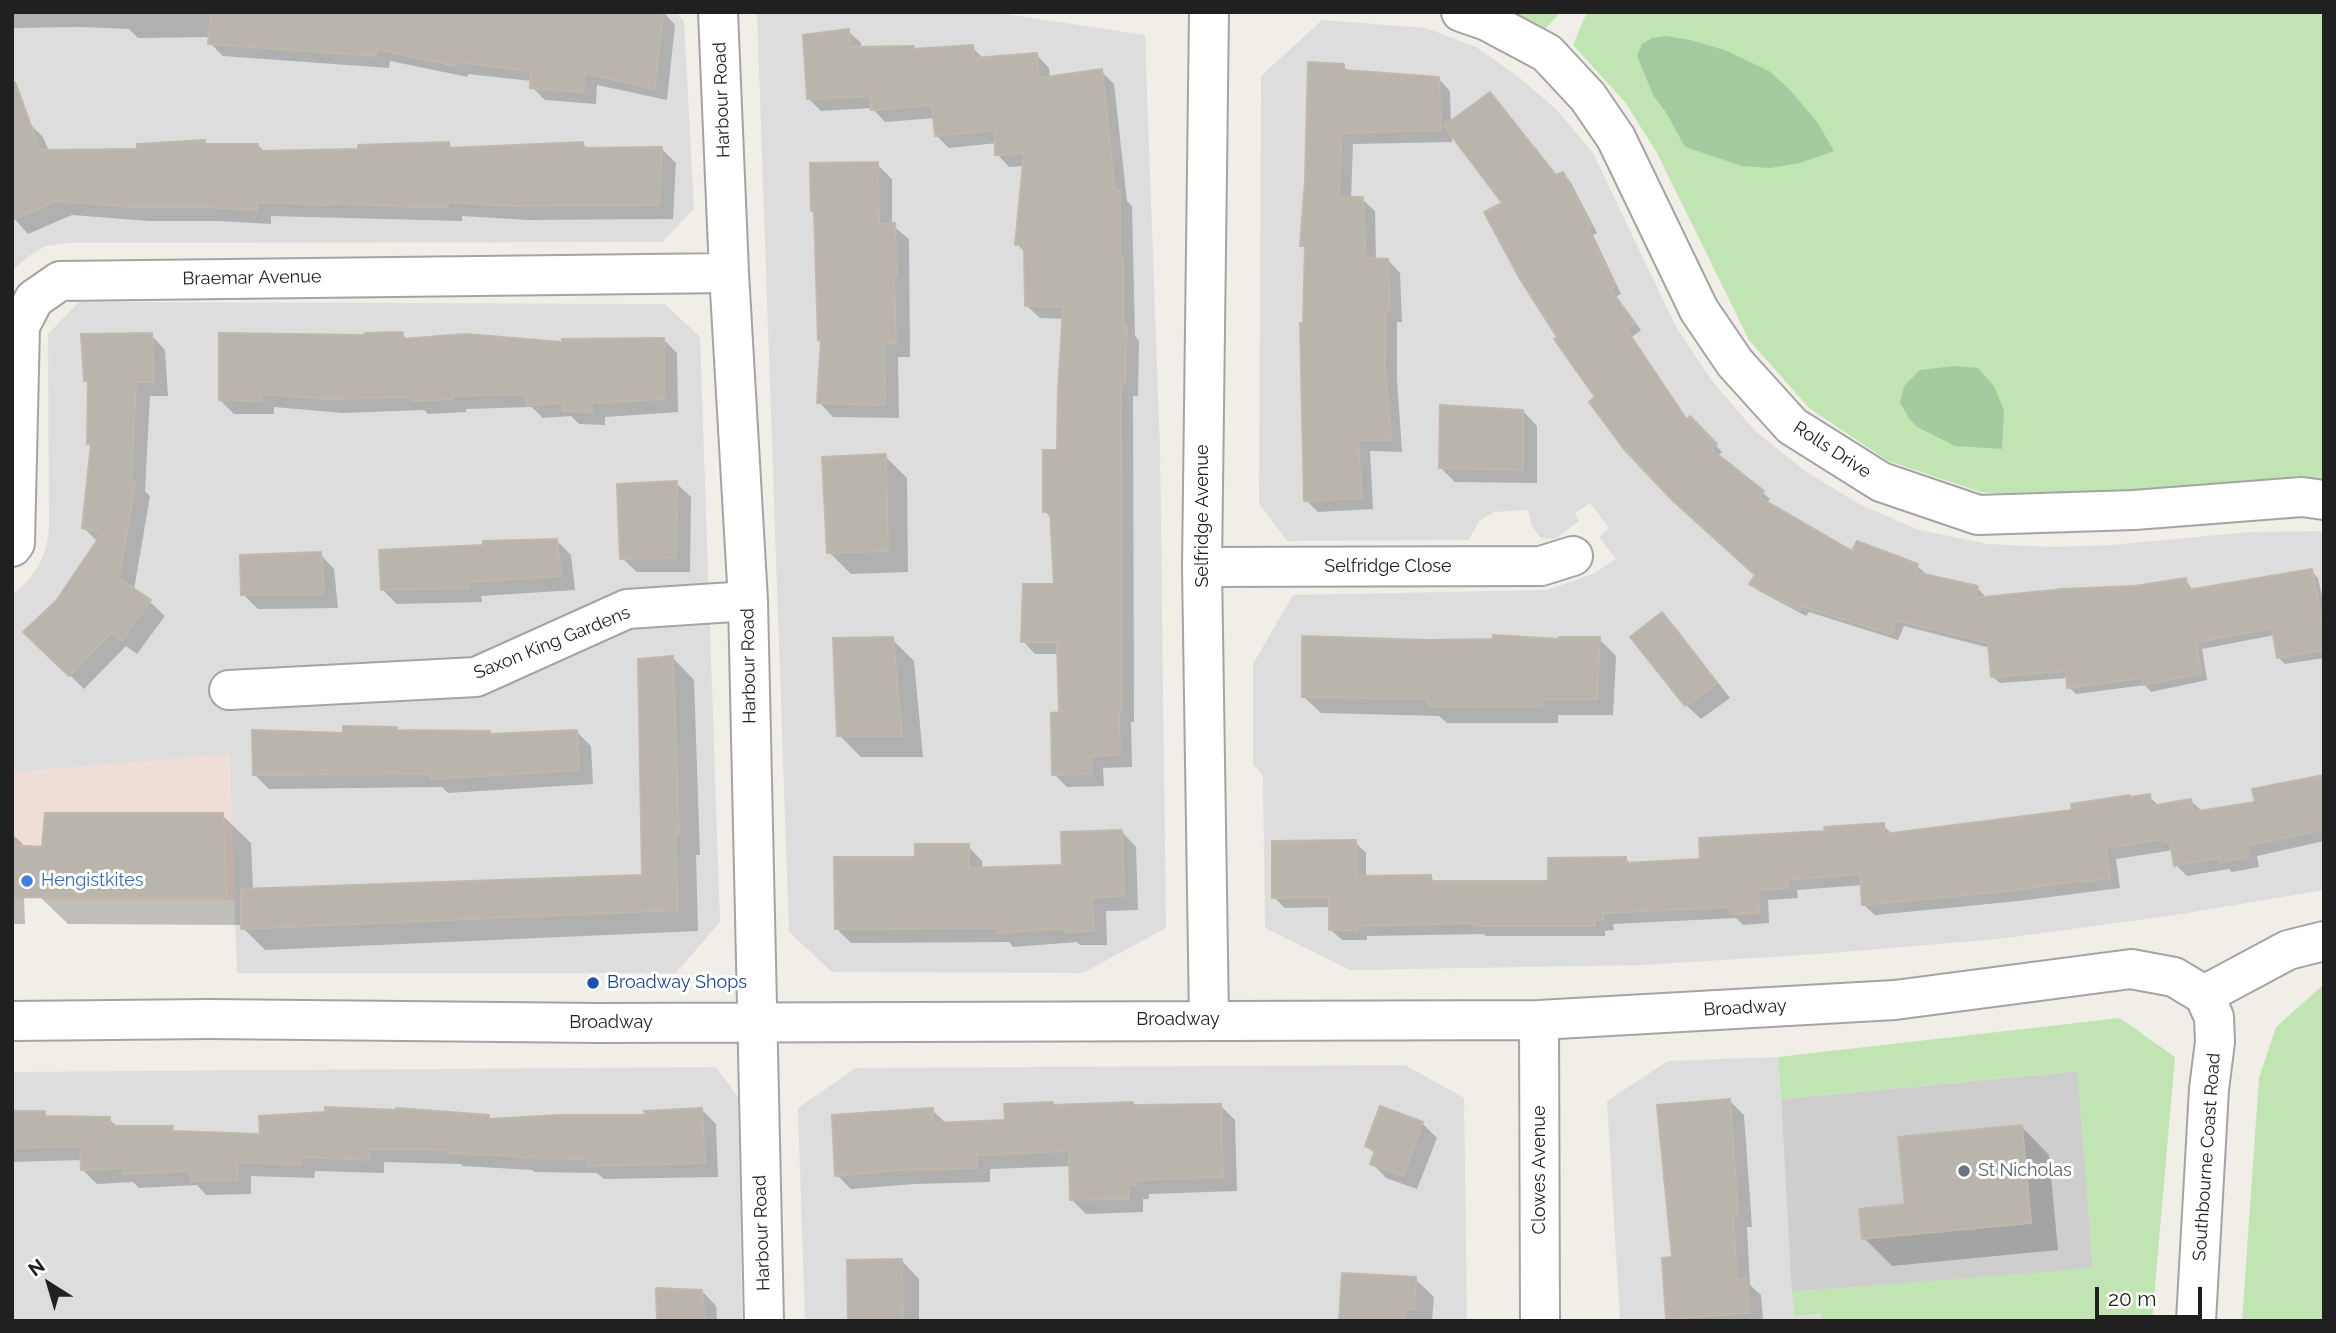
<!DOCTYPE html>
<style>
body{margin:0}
#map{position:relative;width:2336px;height:1333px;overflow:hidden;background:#f0eee7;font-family:Raleway,sans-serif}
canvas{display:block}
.frame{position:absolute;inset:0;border:14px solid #202020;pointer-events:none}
.north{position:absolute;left:14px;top:1249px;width:70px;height:70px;-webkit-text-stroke:5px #fff;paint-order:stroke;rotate:323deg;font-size:19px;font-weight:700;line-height:28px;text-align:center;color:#202020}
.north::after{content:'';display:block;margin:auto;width:24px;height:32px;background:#202020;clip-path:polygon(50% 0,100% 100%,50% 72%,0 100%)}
.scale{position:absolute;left:2095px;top:1287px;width:107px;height:32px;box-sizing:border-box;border:4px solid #202020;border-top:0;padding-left:9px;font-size:21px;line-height:24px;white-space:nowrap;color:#202020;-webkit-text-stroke:5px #fff;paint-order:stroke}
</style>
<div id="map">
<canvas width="2336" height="1333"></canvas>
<div class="frame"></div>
<div class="north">N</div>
<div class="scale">20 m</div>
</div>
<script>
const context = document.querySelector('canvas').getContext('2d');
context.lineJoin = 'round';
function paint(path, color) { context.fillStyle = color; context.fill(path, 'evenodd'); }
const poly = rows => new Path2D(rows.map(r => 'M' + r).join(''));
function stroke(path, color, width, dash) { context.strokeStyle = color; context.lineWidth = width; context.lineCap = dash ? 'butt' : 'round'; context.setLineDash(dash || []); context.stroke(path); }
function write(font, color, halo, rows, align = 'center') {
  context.font = font + ' Raleway,sans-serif'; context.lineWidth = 6; context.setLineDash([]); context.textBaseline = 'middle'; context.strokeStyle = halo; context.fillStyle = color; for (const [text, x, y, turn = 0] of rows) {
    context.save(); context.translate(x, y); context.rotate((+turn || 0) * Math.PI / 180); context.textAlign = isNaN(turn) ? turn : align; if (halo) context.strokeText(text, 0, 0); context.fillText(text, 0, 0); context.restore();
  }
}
paint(poly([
 [12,12,676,12,684,21,694,209,662,242,67,243,46,246,29,256,12,271],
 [757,12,992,12,1145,35,1160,450,1166,928,1083,973,832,972,789,932],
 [1322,20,1426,28,1476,47,1520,78,1558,111,1593,153,1676,327,1713,382,1755,431,1805,471,1861,505,1919,530,1988,544,2053,547,2113,545,2249,532,2324,531,2324,890,2175,915,1998,939,1819,954,1643,965,1350,970,1265,928,1263,776,1253,764,1253,664,1293,595,1547,590,1593,574,1616,559,1599,537,1609,528,1590,503,1575,513,1579,521,1555,539,1541,538,1532,527,1528,510,1494,512,1479,521,1469,540,1287,541,1259,503,1261,76],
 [79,302,665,304,700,337,720,922,676,973,237,973,229,755,12,772,12,595,28,581,38,567,46,548,49,531,48,334],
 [1778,1057,1795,1316,1822,1314,1822,1321,1620,1321,1607,1101,1668,1061],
 [1405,1065,1464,1098,1467,1321,805,1321,798,1108,856,1068],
 [716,1067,738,1097,742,1321,12,1321,12,1072]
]), '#dedddd');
paint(poly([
 [229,754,235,900,12,899,12,772]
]), '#efddd8');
paint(poly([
 [2078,1071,2093,1269,1792,1292,1781,1099]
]), '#cecece');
paint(poly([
 [1511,12,1561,12,1544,30],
 [1587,12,2324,12,2324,483,2056,500,1981,492,1888,461,1809,408,1749,340,1657,153,1625,102,1573,45],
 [2324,984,2324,1321,2242,1321,2259,1078,2276,1027],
 [2120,1018,2175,1057,2152,1321,1822,1321,1821,1314,1795,1316,1792,1292,2093,1268,2077,1071,1781,1099,1778,1057]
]), '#c1e5b2');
paint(poly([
 [1666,36,1690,40,1725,50,1769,71,1789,89,1817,122,1834,151,1800,163,1770,168,1742,166,1685,147,1665,111,1653,95,1637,56,1642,44,1652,38],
 [1954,366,1978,368,1994,386,2004,410,2002,449,1955,446,1917,427,1909,418,1900,403,1904,386,1920,370]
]), '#a4cba0');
paint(poly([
 [12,12,663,12,675,25,667,100,597,85,596,104,545,100,532,87,532,81,468,74,468,77,390,61,389,68,223,56,210,43,211,37,138,38,129,29,82,27,12,28],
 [848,31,861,43,861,48,913,48,916,51,972,47,984,59,1037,55,1049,68,1050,78,1101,71,1114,84,1127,201,1132,206,1135,336,1139,341,1138,396,1133,396,1134,722,1131,722,1132,767,1103,768,1104,786,1067,787,1054,774,1061,714,1059,654,1035,654,1023,641,1055,586,1052,519,1045,511,1059,452,1064,319,1040,318,1027,306,1026,253,1017,244,1024,166,1009,167,997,154,997,143,949,148,936,135,935,118,885,122,872,108,821,111,808,98],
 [1343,66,1350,72,1438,78,1450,91,1451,123,1557,177,1563,174,1570,181,1597,233,1593,235,1621,294,1616,297,1641,330,1632,337,1688,421,1690,419,1722,452,1718,456,1770,499,1767,503,1853,554,1858,543,1917,566,1925,573,1923,576,1977,588,1984,595,1983,599,2134,588,2186,580,2193,591,2311,571,2318,578,2324,606,2324,658,2285,664,2278,657,2275,635,2202,649,2207,680,2151,692,2145,685,2076,694,2069,687,2068,678,2000,683,1992,676,1990,648,1904,626,1898,640,1809,612,1806,616,1759,591,1752,584,1757,575,1598,398,1560,337,1505,203,1452,133,1452,142,1353,144,1351,199,1362,199,1375,211,1376,260,1388,260,1400,273,1402,322,1397,322,1397,379,1402,452,1370,451,1373,509,1318,512,1306,500,1304,325,1307,250,1302,245],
 [29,123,43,137,49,151,139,150,205,142,209,146,258,145,265,152,360,151,448,144,454,149,582,143,588,149,661,148,676,163,673,219,528,220,462,216,462,221,271,216,271,224,219,221,149,221,72,215,28,234,12,216],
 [877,164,892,179,892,225,909,239,910,357,898,357,899,418,833,417,819,402,823,343,819,339,816,213,813,210],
 [402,334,408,340,564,343,663,339,677,353,678,412,605,417,605,425,579,424,571,416,543,418,532,407,466,409,466,412,428,414,424,410,343,413,274,407,274,414,234,414,220,400,367,337],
 [151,335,165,350,168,396,150,396,145,491,150,496,134,590,150,602,165,616,137,654,126,646,84,689,26,632,57,602,98,542,84,528,93,447,89,443,89,384,85,380],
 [1523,411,1537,426,1537,483,1455,482,1441,468],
 [885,456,907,478,908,572,851,574,829,552],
 [676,483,691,497,690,572,637,572,622,558],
 [557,541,571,555,575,590,481,596,482,602,397,604,383,590],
 [320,554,334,569,338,608,258,609,243,594],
 [1662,614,1676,628,1730,698,1701,719,1686,705],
 [892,639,914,661,923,757,861,757,839,735],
 [1599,639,1616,656,1613,715,1558,715,1558,723,1447,723,1439,716,1321,713,1303,696,1561,641],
 [673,658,694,680,700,855,696,855,698,931,265,950,243,928,243,925,68,924,39,896,222,815,251,843,253,890,644,877],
 [396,729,400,732,490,733,493,735,577,732,591,746,593,784,448,793,442,787,269,789,255,775,345,734],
 [2324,776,2324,841,2257,856,2259,867,2232,872,2229,869,2187,876,2176,865,2174,850,2116,859,2120,888,2019,901,1875,915,1864,905,1863,885,1797,890,1798,898,1768,900,1769,923,1743,925,1736,918,1613,924,1614,930,1605,931,1605,936,1486,936,1483,934,1367,936,1367,940,1342,940,1331,930,1330,907,1285,908,1274,897,1355,842,1366,853,1366,878,1430,877,1437,883,1550,883,1625,858,1631,864,1702,860,1826,833,1883,825,1893,835,2074,811,2149,796,2159,806,2191,801,2203,812,2257,803],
 [1122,832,1136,847,1138,910,1106,911,1107,945,1080,945,1077,942,1013,947,1009,942,851,943,836,928,917,859,968,846,982,861,983,869,1063,867],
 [12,834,22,843,25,924,12,924],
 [1730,1101,1744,1115,1752,1227,1747,1227,1750,1285,1761,1295,1763,1321,1668,1321,1664,1259,1673,1259],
 [1053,1104,1054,1106,1133,1104,1135,1106,1221,1106,1235,1120,1237,1191,1149,1194,1149,1199,1143,1199,1143,1212,1086,1214,1071,1199,1071,1166,990,1169,990,1182,914,1184,851,1189,837,1175,932,1110,947,1124,1007,1122],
 [702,1110,716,1124,718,1177,604,1179,597,1173,535,1172,532,1170,463,1166,461,1164,384,1162,384,1173,315,1171,314,1178,251,1176,251,1194,206,1195,197,1185,139,1188,133,1182,97,1184,82,1169,82,1160,12,1162,12,1112,44,1113,49,1118,109,1119,119,1128,172,1128,177,1133,261,1135,488,1117,492,1121,647,1117],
 [1422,1123,1437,1138,1417,1189,1386,1178,1372,1163,1375,1154,1367,1146],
 [2021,1126,2049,1155,2058,1250,1892,1266,1864,1238],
 [902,1261,919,1279,919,1321,851,1321],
 [1415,1279,1434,1297,1432,1321,1341,1321],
 [702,1291,716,1306,717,1321,659,1321]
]), '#0003');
const building = poly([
 [211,12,663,12,655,89,585,73,583,92,530,88,531,71,456,62,456,66,377,49,376,56,208,44,211,12],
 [849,29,850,47,914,46,914,49,973,45,974,58,1037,53,1039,78,1102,69,1115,191,1120,191,1120,258,1123,258,1123,326,1127,326,1125,384,1121,384,1122,710,1119,710,1120,755,1091,756,1092,774,1052,775,1051,713,1059,712,1057,642,1021,642,1023,584,1054,584,1050,511,1043,512,1043,450,1057,450,1058,392,1063,307,1025,306,1024,244,1015,245,1024,153,995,155,995,130,935,136,932,105,871,110,870,96,807,99,803,35,849,29],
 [1308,62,1344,64,1344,70,1439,77,1441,130,1341,133,1339,197,1363,197,1365,258,1388,259,1390,310,1386,310,1385,365,1391,440,1358,440,1362,498,1304,501,1300,323,1303,323,1305,246,1300,246,1305,181,1308,62],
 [15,82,40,150,137,149,137,144,205,140,205,144,258,144,258,151,358,149,358,145,449,142,449,148,583,142,582,148,662,147,659,205,513,206,448,202,448,207,416,207,329,203,329,205,257,202,257,210,203,207,134,207,57,201,12,220,12,83,15,82],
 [1490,92,1556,175,1563,172,1591,226,1587,228,1615,286,1610,289,1635,323,1626,329,1687,420,1690,416,1717,444,1711,449,1764,491,1759,497,1852,551,1857,541,1918,564,1915,572,1978,586,1975,598,2063,589,2134,586,2186,578,2188,590,2312,569,2324,632,2324,650,2277,658,2272,628,2196,642,2201,673,2143,685,2142,678,2067,688,2066,671,1991,677,1988,643,1896,620,1891,634,1801,606,1799,610,1749,584,1755,575,1671,499,1624,449,1589,402,1595,397,1554,339,1557,337,1520,279,1484,212,1502,203,1444,126,1490,92],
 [878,162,879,224,895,223,897,276,894,276,896,343,884,343,885,405,817,403,821,340,818,340,814,211,811,211,810,163,878,162],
 [403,332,402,339,466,334,562,342,562,339,664,338,664,399,592,403,592,412,563,411,563,403,527,405,526,394,453,396,453,399,412,401,413,397,328,399,261,394,261,401,219,400,219,333,365,335,365,333,403,332],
 [152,333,154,382,136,382,131,489,136,480,119,578,151,600,122,641,111,633,69,676,23,632,56,601,102,533,82,528,91,444,87,444,88,381,84,381,81,334,152,333],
 [1440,405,1523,410,1523,470,1439,468,1440,405],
 [886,454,888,551,827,553,822,457,886,454],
 [677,481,676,558,620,559,617,484,677,481],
 [557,539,561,576,468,582,469,588,381,590,379,550,483,545,483,541,557,539],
 [321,552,324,594,241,595,240,555,321,552],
 [1662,612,1717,683,1685,706,1630,637,1662,612],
 [1493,635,1559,639,1559,637,1600,637,1597,699,1542,699,1542,706,1466,707,1428,706,1428,699,1302,697,1302,636,1428,640,1493,639,1493,635],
 [893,637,902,736,837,736,833,638,893,637],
 [673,656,679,834,675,834,678,910,241,929,241,889,642,875,638,659,673,656],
 [343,726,397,727,397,730,490,731,490,734,577,730,579,770,431,779,431,774,253,775,252,730,343,733,343,726],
 [2324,775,2324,829,2247,846,2249,857,2220,862,2219,858,2174,866,2170,841,2164,842,2164,839,2106,848,2110,878,2083,882,2083,880,2007,891,1862,905,1860,874,1787,880,1788,888,1758,890,1759,913,1730,914,1730,907,1603,913,1603,920,1595,920,1595,926,1474,926,1474,923,1357,926,1357,930,1329,930,1329,897,1272,898,1272,841,1356,840,1356,876,1431,875,1431,881,1548,881,1548,858,1626,857,1626,863,1700,859,1699,838,1825,831,1824,827,1884,823,1884,834,2072,810,2071,804,2130,795,2130,797,2150,794,2151,806,2191,799,2193,812,2255,802,2252,789,2324,775],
 [45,813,223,813,227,898,12,897,12,845,42,847,45,813],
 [1122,830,1124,896,1092,897,1094,931,1064,932,1064,928,997,933,997,928,835,929,834,857,915,857,915,844,969,844,969,868,1062,865,1061,832,1122,830],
 [1730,1099,1738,1213,1733,1213,1737,1280,1747,1279,1749,1313,1666,1319,1662,1258,1672,1257,1657,1105,1730,1099],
 [1053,1102,1053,1105,1133,1102,1133,1105,1221,1104,1223,1177,1135,1180,1136,1185,1129,1185,1129,1199,1070,1200,1069,1151,976,1155,977,1168,898,1170,835,1176,832,1115,933,1108,933,1123,1005,1120,1004,1104,1053,1102],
 [1380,1106,1423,1122,1403,1176,1370,1164,1375,1150,1365,1146,1380,1106],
 [325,1107,396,1110,396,1108,489,1115,489,1119,559,1115,645,1115,644,1111,702,1108,705,1163,588,1166,587,1159,518,1158,518,1156,447,1153,447,1150,370,1149,370,1160,301,1157,300,1165,237,1162,238,1180,190,1181,190,1171,123,1174,123,1168,81,1170,80,1146,12,1148,12,1111,45,1111,45,1116,110,1117,110,1126,173,1126,172,1131,260,1134,259,1116,325,1112,325,1107],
 [2022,1125,2031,1223,1862,1239,1859,1209,1905,1204,1898,1137,2022,1125],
 [902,1259,903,1321,848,1321,847,1260,902,1259],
 [1342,1273,1416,1277,1414,1309,1404,1309,1403,1321,1339,1321,1342,1273],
 [656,1288,702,1290,705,1321,657,1321,656,1288]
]);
paint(building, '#b9b5ad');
stroke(building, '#c0b8ab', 2);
const minor = poly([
 [718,12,729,273,748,601,764,1321],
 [1209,12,1202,567,1209,1020],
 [1461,12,1487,21,1547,53,1588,97,1616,138,1699,310,1735,363,1792,426,1881,482,1978,515,2134,510,2302,497,2324,500],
 [12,547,15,543,20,326,34,299,60,281,729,273],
 [1202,567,1541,566,1573,556],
 [229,690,476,677,627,609,748,601],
 [2204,995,2288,950,2324,941],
 [1539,1020,1540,1321],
 [12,1021,209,1019,598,1023,1539,1020,1895,1000,2131,969,2174,977,2204,995],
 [2196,1321,2209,1089,2215,1042,2214,1017,2204,995]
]);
stroke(minor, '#a4a4a4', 42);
stroke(minor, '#fff', 38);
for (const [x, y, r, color] of [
 [27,881,7,"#3f7fe0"],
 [593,983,7,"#1a4fb4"],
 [1964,1171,7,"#6b7280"]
]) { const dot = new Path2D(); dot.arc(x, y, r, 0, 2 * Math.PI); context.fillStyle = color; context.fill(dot); stroke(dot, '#fff', 2.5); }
write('18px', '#202020', '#fff', [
 ["Harbour Road",722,100,-92],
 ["Braemar Avenue",252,278,-1],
 ["Rolls Drive",1832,450,33],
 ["Selfridge Avenue",1203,516,-90],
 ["Selfridge Close",1388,567],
 ["Saxon King Gardens",552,643,-22],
 ["Harbour Road",749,666,-91],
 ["Broadway",1745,1008,-3],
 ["Broadway",1178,1020],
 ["Broadway",611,1023],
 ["Southbourne Coast Road",2207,1157,-86],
 ["Clowes Avenue",1540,1170,-90],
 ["Harbour Road",762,1233,-92]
]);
write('18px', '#366cbe', '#fff', [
 ["Hengistkites",41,881]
], 'left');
write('18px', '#164399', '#fff', [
 ["Broadway Shops",607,983]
], 'left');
write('18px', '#5b616d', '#fff', [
 ["St Nicholas",1978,1171]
], 'left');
</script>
